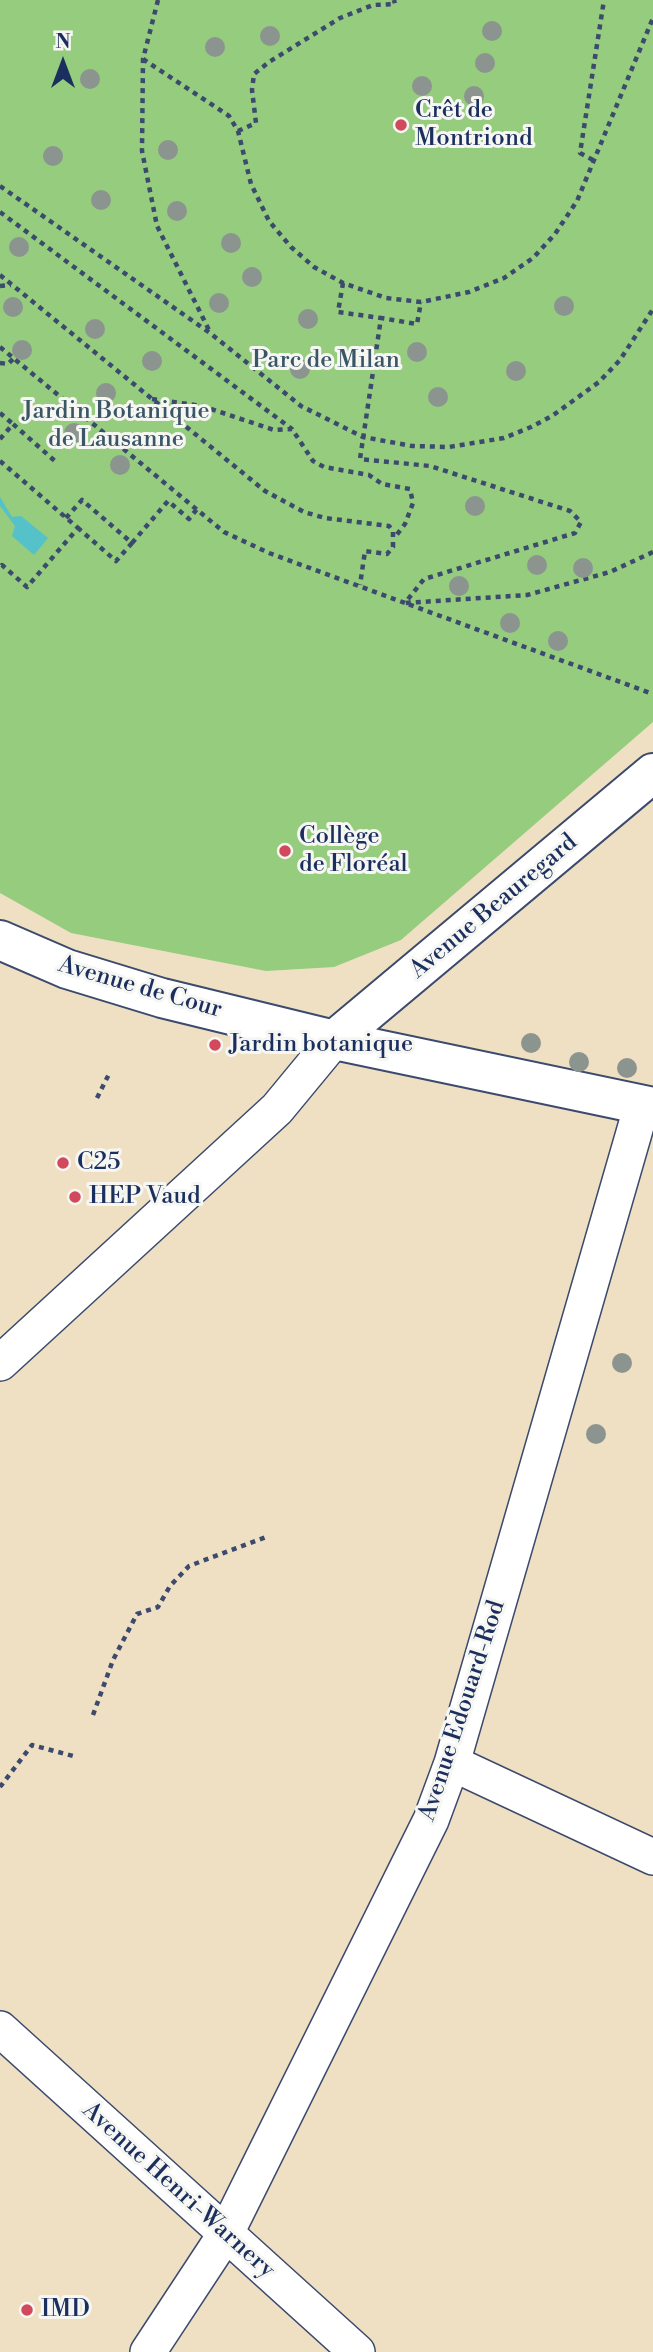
<!DOCTYPE html>
<meta charset="utf-8">
<style>
body{margin:0}
#map{position:relative;width:653px;height:2352px;overflow:hidden;background:#f0e0c3;font-family:"Libre Bodoni",serif}
canvas{display:block}
.north{position:absolute;left:28px;top:28px;width:70px;height:70px;-webkit-text-stroke:5px #f6f6f2;paint-order:stroke;rotate:0deg;font-size:19px;font-weight:700;line-height:28px;text-align:center;color:#1b2f5e}
.north::after{content:'';display:block;margin:auto;width:24px;height:32px;background:#1b2f5e;clip-path:polygon(50% 0,100% 100%,50% 72%,0 100%)}
</style>
<div id="map">
<canvas width="653" height="2352"></canvas>
<div class="north">N</div>
</div>
<script>
const context = document.querySelector('canvas').getContext('2d');
context.lineJoin = 'round';
function paint(path, color) { context.fillStyle = color; context.fill(path, 'evenodd'); }
const poly = rows => new Path2D(rows.map(r => 'M' + r).join(''));
function stroke(path, color, width, dash) { context.strokeStyle = color; context.lineWidth = width; context.lineCap = dash ? 'butt' : 'round'; context.setLineDash(dash || []); context.stroke(path); }
function write(font, color, halo, rows, align = 'center') {
  context.font = font + ' "Libre Bodoni",serif'; context.lineWidth = 6; context.setLineDash([]); context.textBaseline = 'middle'; context.strokeStyle = halo; context.fillStyle = color; for (const [text, x, y, turn = 0] of rows) {
    context.save(); context.translate(x, y); context.rotate((+turn || 0) * Math.PI / 180); context.textAlign = isNaN(turn) ? turn : align; if (halo) context.strokeText(text, 0, 0); context.fillText(text, 0, 0); context.restore();
  }
}
paint(poly([
 [0,0,653,0,653,722,401,940,334,967,266,971,71,933,0,893]
]), '#95cc7e');
paint(poly([
 [0,497,12,517,21,516,48,538,34,555,12,536,15,526,0,506]
]), '#54c2c8');
const minor = poly([
 [0,1363,277,1109,334,1040],
 [452,1763,653,1857],
 [0,2029,357,2352],
 [148,2352,225,2235,431,1820,452,1763,642,1105]
]);
const tertiary = poly([
 [0,940,67,969,162,998,334,1040,653,1107],
 [334,1040,653,773]
]);
stroke(minor, '#3b4a6d', 38);
stroke(tertiary, '#3b4a6d', 42);
stroke(poly([
 [158,0,143,59,142,151,157,226,210,332],
 [143,59,229,116,238,131,251,184,269,221,291,247,314,267,343,283,386,298,421,302,469,292,504,278,533,258,555,234,577,201,653,18],
 [238,131,256,123,252,90,254,74,269,62,340,18,373,5,395,4,394,0],
 [593,160,580,153,604,0],
 [0,186,210,333,301,406,363,437,412,446,449,447,504,438,531,427,552,416,599,382,620,360,653,309],
 [0,212,292,429],
 [0,275,265,491,304,512,325,518,389,526,393,531,393,547,387,554,365,551,360,585],
 [343,283,338,312,381,318],
 [0,286,11,285],
 [0,347,224,532,269,553,405,603,424,579,575,533,581,522,570,511,430,466,360,459,381,318,417,324,421,302],
 [0,363,8,364,14,358],
 [152,399,202,406,274,430,292,429,313,461,324,467,369,475,382,484,410,489,413,503,405,524,395,537],
 [0,413,13,424],
 [0,439,13,424,56,462],
 [0,461,78,528,27,587,2,565,0,567],
 [66,518,82,500,132,543,116,561,78,528],
 [132,543,168,501,189,519,197,509],
 [653,552,610,572,527,595,405,603,653,694],
 [97,1098,109,1074],
 [93,1715,113,1660,137,1614,158,1607,170,1586,189,1566,266,1537],
 [0,1787,32,1745,73,1756]
]), '#3b4a6d', 4.5, [5, 5]);
stroke(minor, '#fff', 35);
stroke(tertiary, '#fff', 38);
context.fillStyle = '#8c9490';
for (const [x, y] of [
 [492,31],
 [270,36],
 [215,47],
 [485,63],
 [90,79],
 [422,86],
 [474,96],
 [168,150],
 [53,156],
 [101,200],
 [177,211],
 [231,243],
 [19,247],
 [252,277],
 [219,303],
 [564,306],
 [13,307],
 [308,319],
 [95,329],
 [22,350],
 [417,352],
 [152,361],
 [300,369],
 [516,371],
 [106,393],
 [438,397],
 [74,433],
 [120,465],
 [475,506],
 [537,565],
 [583,568],
 [459,586],
 [510,623],
 [558,641],
 [531,1043],
 [579,1062],
 [627,1068],
 [622,1363],
 [596,1434]
]) { context.beginPath(); context.arc(x, y, 10, 0, 2 * Math.PI); context.fill(); }
for (const [x, y, r, color] of [
 [401,125,7,"#d1495b"],
 [285,851,7,"#d1495b"],
 [215,1045,7,"#d1495b"],
 [63,1163,7,"#d1495b"],
 [75,1197,7,"#d1495b"],
 [27,2310,7,"#d1495b"]
]) { const dot = new Path2D(); dot.arc(x, y, r, 0, 2 * Math.PI); context.fillStyle = color; context.fill(dot); stroke(dot, '#f6f6f2', 2.5); }
write('24px', '#1b2f5e', '#f6f6f2', [
 ["Crêt de",415,111],
 ["Montriond",415,139],
 ["Collège",299,837],
 ["de Floréal",299,865],
 ["Jardin botanique",229,1045],
 ["C25",77,1163],
 ["HEP Vaud",89,1197],
 ["IMD",41,2310]
], 'left');
write('24px', '#3a5666', '#f6f6f2', [
 ["Parc de Milan",326,361],
 ["Jardin Botanique",116,412],
 ["de Lausanne",116,440]
]);
write('24px', '#1b2f5e', '#f6f6f2', [
 ["Avenue Beauregard",494,907,-40],
 ["Avenue de Cour",140,988,16],
 ["Avenue Edouard-Rod",463,1711,-72],
 ["Avenue Henri-Warnery",178,2191,42]
]);
</script>
